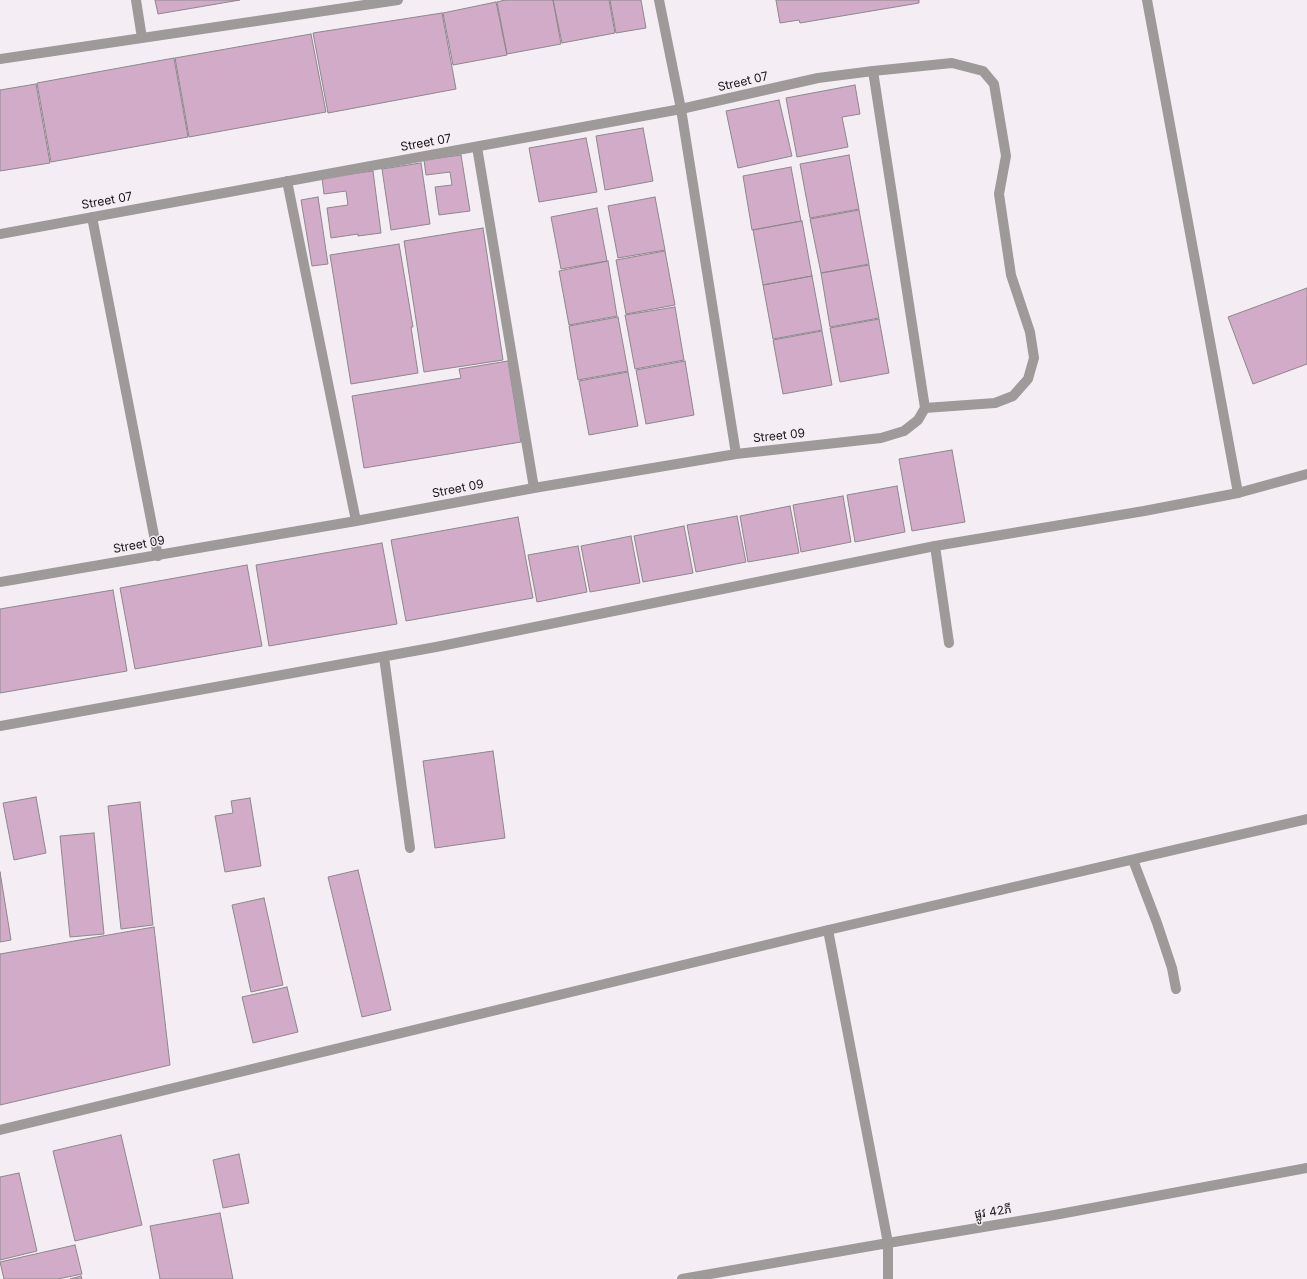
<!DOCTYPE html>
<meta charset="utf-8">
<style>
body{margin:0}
canvas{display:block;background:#f4eef4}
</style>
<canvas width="1307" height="1279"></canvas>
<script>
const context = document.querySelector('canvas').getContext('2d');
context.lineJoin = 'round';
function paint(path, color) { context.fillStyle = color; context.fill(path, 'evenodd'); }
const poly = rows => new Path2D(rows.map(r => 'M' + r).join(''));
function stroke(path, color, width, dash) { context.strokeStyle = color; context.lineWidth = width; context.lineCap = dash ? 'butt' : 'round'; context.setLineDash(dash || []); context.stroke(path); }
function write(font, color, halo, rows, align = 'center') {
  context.font = font + ' Inter,"Noto Sans Khmer",sans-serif'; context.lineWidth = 3; context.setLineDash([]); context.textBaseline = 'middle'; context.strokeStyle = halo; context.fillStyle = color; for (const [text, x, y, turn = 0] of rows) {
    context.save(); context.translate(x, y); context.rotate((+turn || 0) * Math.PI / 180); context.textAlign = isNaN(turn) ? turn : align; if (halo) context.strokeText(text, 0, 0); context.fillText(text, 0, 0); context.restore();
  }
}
const building = poly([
 [155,0,240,0,158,14,155,0],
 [505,0,553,0,561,44,507,54,497,2,505,0],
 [553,0,609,0,615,33,562,43,553,0],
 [610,0,641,0,646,28,616,33,610,0],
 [776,0,919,0,919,3,800,23,799,20,780,23,776,0],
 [496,2,507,55,453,65,443,13,496,2],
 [442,13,456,89,328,113,313,33,442,13],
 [311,34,326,112,189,137,175,58,311,34],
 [174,58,188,137,51,162,37,83,174,58],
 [36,84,50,163,0,171,0,90,36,84],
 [855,85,860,114,842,117,848,147,797,157,786,98,855,85],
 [779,100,792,156,738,168,726,111,779,100],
 [643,128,653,181,605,190,596,136,643,128],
 [586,138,597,192,539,202,529,148,586,138],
 [461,155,470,211,439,215,435,187,452,185,450,172,426,175,424,160,461,155],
 [849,155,859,209,810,218,800,164,849,155],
 [421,163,430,224,391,230,382,169,421,163],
 [791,167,801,221,752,230,743,176,791,167],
 [373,171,381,233,358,236,358,234,331,238,327,208,348,205,346,191,324,194,322,178,373,171],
 [318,197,328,264,312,266,301,200,318,197],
 [655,197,665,250,618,258,608,206,655,197],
 [597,208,607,261,561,269,551,217,597,208],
 [859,210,869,264,821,273,810,219,859,210],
 [802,221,812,276,763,285,753,230,802,221],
 [483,228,503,360,424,372,404,241,483,228],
 [399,244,413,327,411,327,418,373,351,384,330,255,399,244],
 [665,251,675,305,626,314,616,260,665,251],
 [608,261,617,316,569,325,559,271,608,261],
 [869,265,879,318,830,327,821,273,869,265],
 [812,276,822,330,773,339,763,285,812,276],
 [1307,288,1307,364,1253,384,1228,317,1307,288],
 [675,307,684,360,635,369,625,315,675,307],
 [618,317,628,371,578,380,569,326,618,317],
 [879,319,889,373,840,382,830,328,879,319],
 [822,331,832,385,783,394,773,340,822,331],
 [508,361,521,442,364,468,352,396,461,378,459,369,508,361],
 [685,361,694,415,646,424,636,370,685,361],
 [628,372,638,426,589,435,579,381,628,372],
 [952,450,965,522,912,531,899,459,952,450],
 [897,486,905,532,855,542,847,495,897,486],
 [843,496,851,542,801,552,793,505,843,496],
 [790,506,799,553,748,562,740,516,790,506],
 [737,516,746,562,696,572,687,525,737,516],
 [518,517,533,598,406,621,391,540,518,517],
 [684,526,693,573,643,582,634,536,684,526],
 [631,536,640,583,590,592,581,546,631,536],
 [382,543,397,624,269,646,256,565,382,543],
 [578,546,587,592,537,602,528,555,578,546],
 [247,565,262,646,135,669,120,588,247,565],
 [113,590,127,671,0,693,0,609,113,590],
 [493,751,505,838,435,848,423,761,493,751],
 [36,797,46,853,14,860,3,803,36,797],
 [250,798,261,866,225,872,215,816,233,813,231,801,250,798],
 [140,802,153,925,121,929,108,806,140,802],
 [94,833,104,934,70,937,60,836,94,833],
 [358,870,391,1010,362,1017,328,877,358,870],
 [0,872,11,940,0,942,0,872],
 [264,898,283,985,251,992,232,905,264,898],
 [154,927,170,1065,0,1105,0,954,154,927],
 [287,987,298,1032,253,1043,242,997,287,987],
 [121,1135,142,1225,75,1241,53,1151,121,1135],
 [239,1154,249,1203,223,1208,213,1160,239,1154],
 [19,1173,37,1251,0,1260,0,1177,19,1173],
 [220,1213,233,1279,160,1279,150,1226,220,1213],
 [75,1245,82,1274,58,1279,4,1279,0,1262,75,1245],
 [81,1276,82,1279,70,1279,81,1276]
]);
paint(building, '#d1abc8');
stroke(building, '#8e878c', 1);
stroke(poly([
 [136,0,142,38],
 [1147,0,1238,493,1307,474],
 [0,59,398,0],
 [873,71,952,63,983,71,994,84,1006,156,999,194,1011,275,1030,332,1034,358,1028,379,1013,396,995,403,925,408],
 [935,546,949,643]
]), '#9e9a9a', 10);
stroke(poly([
 [659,0,681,109,736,454],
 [477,147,534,488],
 [287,181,356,521],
 [92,217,158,556],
 [0,234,681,109,818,78,873,71,925,408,918,420,904,431,881,438,736,454,534,488,356,521,0,582],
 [384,657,410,848],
 [0,726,436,647,935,546,1144,511,1238,493],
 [1133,860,1157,923,1172,968,1176,989],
 [828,930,888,1243,888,1279],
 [0,1130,828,930,1307,819],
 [682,1279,888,1243,1049,1216,1307,1168]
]), '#9e9a9a', 10);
write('12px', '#171517', '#f4eef4', [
 ["Street 07",743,82,-13],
 ["Street 07",426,143,-10],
 ["Street 07",107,201,-10],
 ["Street 09",779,436,-6],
 ["Street 09",458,489,-11],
 ["Street 09",139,545,-10],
 ["ផ្លូវ 42ភី",993,1212,-9]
]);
</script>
